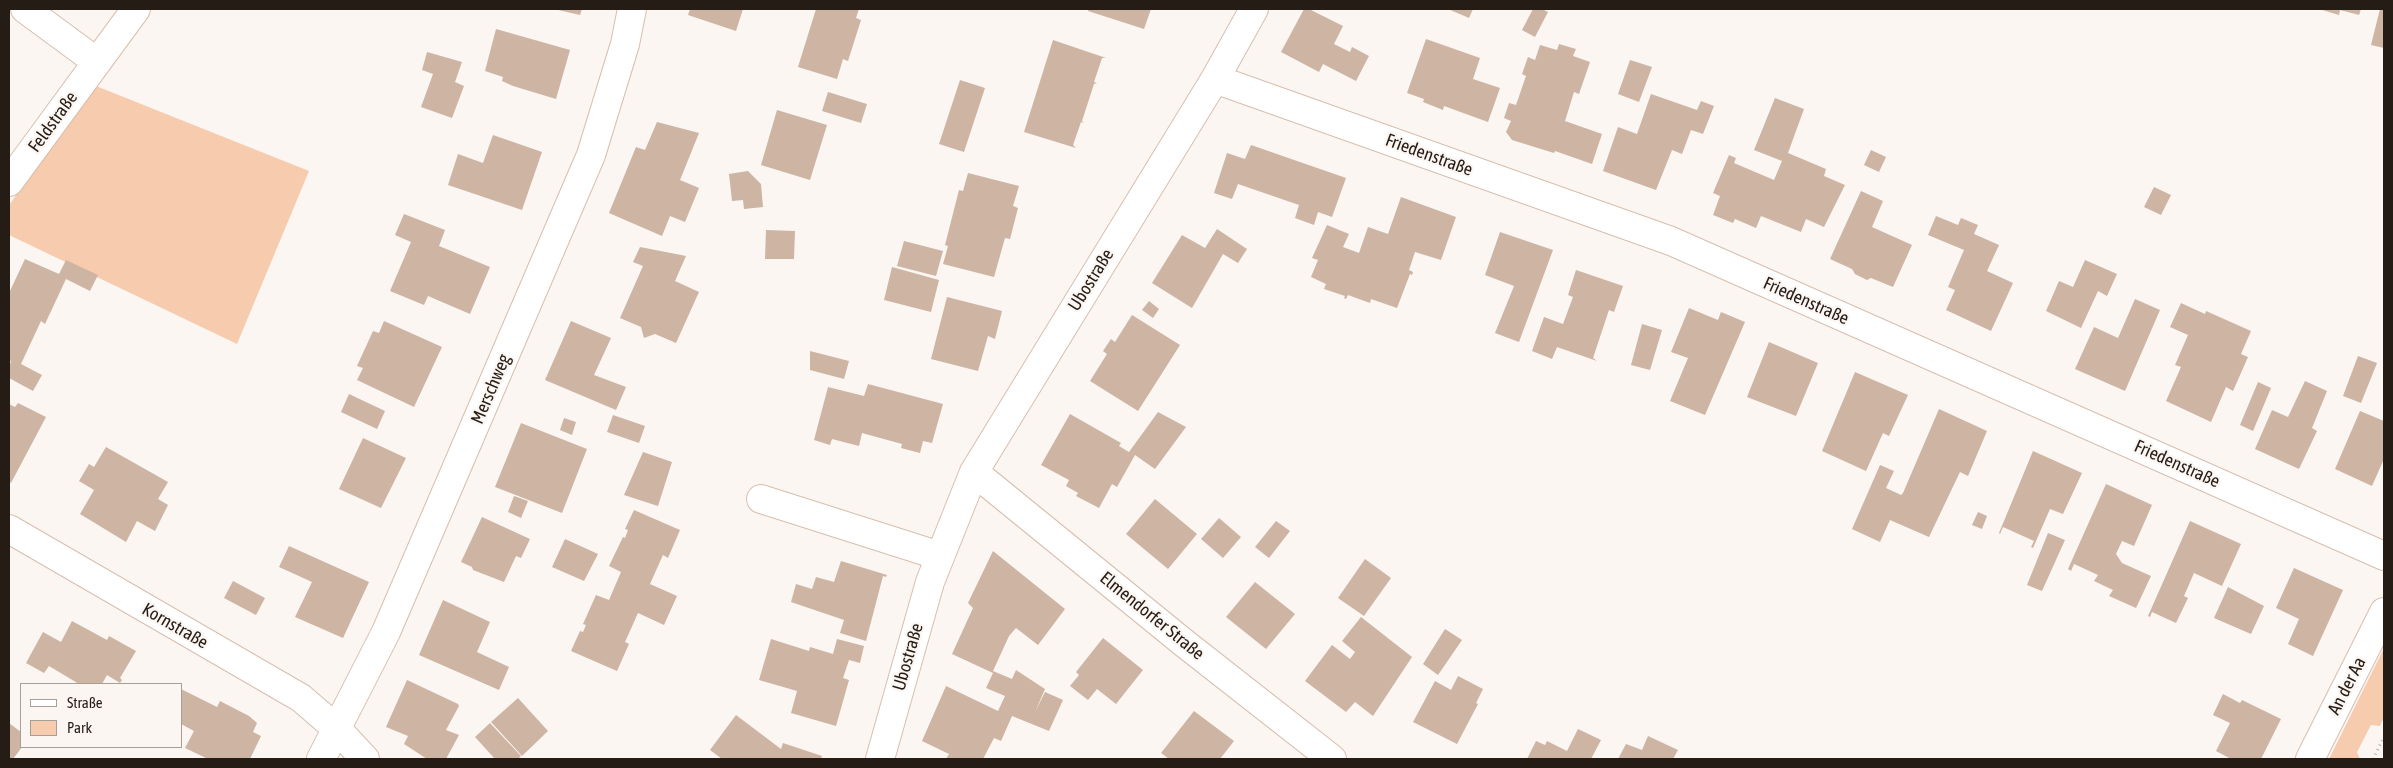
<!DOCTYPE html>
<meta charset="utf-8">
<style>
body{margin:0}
#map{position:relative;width:2393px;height:768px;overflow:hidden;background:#fbf6f2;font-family:"Asap Condensed",sans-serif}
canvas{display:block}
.frame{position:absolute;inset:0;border:10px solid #251c15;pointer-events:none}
.legend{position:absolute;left:20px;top:683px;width:162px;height:65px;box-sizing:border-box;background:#fbf6f2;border:1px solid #a59f9a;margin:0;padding:6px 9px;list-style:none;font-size:15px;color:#251c15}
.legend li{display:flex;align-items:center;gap:10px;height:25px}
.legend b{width:25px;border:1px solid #a59f9a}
</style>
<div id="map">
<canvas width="2393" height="768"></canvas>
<div class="frame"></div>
<ul class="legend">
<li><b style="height:6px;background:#fff"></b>Straße</li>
<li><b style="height:14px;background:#f7cbad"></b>Park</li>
</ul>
</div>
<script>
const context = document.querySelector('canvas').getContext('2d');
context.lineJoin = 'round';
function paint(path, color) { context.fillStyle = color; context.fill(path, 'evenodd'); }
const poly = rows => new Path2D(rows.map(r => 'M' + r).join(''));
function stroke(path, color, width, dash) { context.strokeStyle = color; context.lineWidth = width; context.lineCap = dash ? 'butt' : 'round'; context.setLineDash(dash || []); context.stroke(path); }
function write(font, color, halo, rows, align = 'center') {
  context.font = font + ' "Asap Condensed",sans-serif'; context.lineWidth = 4.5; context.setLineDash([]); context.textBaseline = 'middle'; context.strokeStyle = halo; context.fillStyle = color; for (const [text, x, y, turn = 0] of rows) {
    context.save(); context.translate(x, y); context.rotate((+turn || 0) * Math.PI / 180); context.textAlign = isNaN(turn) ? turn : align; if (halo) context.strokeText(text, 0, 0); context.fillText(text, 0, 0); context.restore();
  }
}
paint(poly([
 [96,86,309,171,237,344,9,235,9,205],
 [2384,648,2384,717,2380,726,2371,725,2357,752,2360,759,2329,759]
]), '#f7cbad');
paint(poly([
 [554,9,582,9,580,15],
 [690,9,743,9,736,31,688,15],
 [816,9,859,9,856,18,861,20,848,61,843,59,837,79,798,67],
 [1089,9,1151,9,1144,29,1088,11],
 [1304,9,1309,9,1343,26,1334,44,1350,52,1352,47,1369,56,1356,81,1323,64,1319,72,1281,52],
 [1448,9,1473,9,1469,18],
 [1533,9,1542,9,1548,12,1535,37,1522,30],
 [2319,9,2361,9,2359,15,2340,10,2339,15],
 [2380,9,2384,9,2384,48,2371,45],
 [496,29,570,50,556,99,513,86,502,81,503,77,485,71],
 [1426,39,1480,58,1473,79,1500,88,1488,122,1444,106,1443,110,1423,102,1424,99,1407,93],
 [1053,40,1106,58,1102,58,1094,82,1097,83,1094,84,1082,121,1084,123,1081,122,1073,145,1076,148,1024,132],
 [1559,44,1576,49,1573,56,1590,62,1579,94,1574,92,1565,121,1602,134,1592,164,1555,151,1554,153,1512,140,1506,132,1511,121,1504,118,1509,103,1516,105,1526,76,1522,74,1528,57,1535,60,1540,45,1557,50],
 [427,52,462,62,455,82,464,86,452,118,421,107,433,74,422,70],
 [1630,60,1652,67,1639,102,1618,94],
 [960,80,985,88,964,152,939,144],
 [828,92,867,104,861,123,822,111],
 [1651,94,1697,110,1701,101,1714,106,1703,134,1691,130,1682,154,1672,150,1656,190,1603,171,1618,127,1637,134],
 [1775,98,1804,109,1788,153,1826,169,1824,176,1845,185,1824,227,1806,219,1801,232,1761,216,1756,228,1735,219,1733,223,1713,215,1720,196,1713,193,1729,155,1736,158,1734,163,1774,180,1782,161,1754,150],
 [777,110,827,125,810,180,761,165],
 [657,122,699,133,680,180,699,188,685,222,670,216,662,236,609,213,636,147,645,150],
 [493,135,542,152,522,210,448,185,458,154,483,163],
 [1251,145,1346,178,1332,217,1318,212,1314,225,1295,218,1299,205,1238,184,1232,199,1214,193,1227,153,1245,159],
 [1871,150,1886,157,1879,172,1864,165],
 [748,171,761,184,763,207,744,209,743,200,732,201,729,174],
 [968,173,1019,186,1013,206,1018,208,1010,239,1005,238,994,277,943,264,948,246,945,245,959,190,963,191],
 [2154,187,2171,195,2161,215,2144,207],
 [1861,191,1883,201,1872,227,1912,245,1893,287,1871,278,1867,280,1855,274,1852,269,1830,259],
 [1401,197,1456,217,1441,260,1415,252,1409,270,1413,272,1412,275,1410,274,1397,308,1371,299,1370,303,1348,295,1346,299,1344,298,1345,296,1324,289,1326,284,1311,277,1318,260,1312,258,1327,225,1349,234,1343,247,1359,253,1368,227,1388,234],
 [404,214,445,230,439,246,490,267,470,314,428,296,424,305,390,291,411,242,395,235],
 [1936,216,1958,225,1961,218,1978,225,1974,234,1999,245,1987,271,2013,283,1991,331,1946,310,1955,290,1948,287,1964,250,1928,235],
 [1217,229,1247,249,1238,263,1223,254,1192,308,1152,283,1182,235,1205,248],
 [766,230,795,231,794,259,765,259],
 [1500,232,1553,250,1519,342,1495,333,1514,286,1485,275],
 [904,241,943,251,936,276,897,266],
 [640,247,686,256,675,281,699,292,676,343,655,334,644,338,641,327,620,318,643,266,633,262],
 [25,259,59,274,66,260,98,275,90,291,66,279,45,324,41,321,21,364,42,375,33,391,9,378,9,367,11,361,9,360,9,293],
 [2085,260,2117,274,2107,296,2098,291,2081,328,2046,311,2059,281,2073,287],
 [892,267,939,280,931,312,884,300],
 [1576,270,1623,286,1614,312,1609,310,1593,358,1597,361,1557,347,1552,359,1532,351,1544,317,1563,324,1573,297,1568,295],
 [947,297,1002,311,995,339,988,336,978,371,931,359],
 [2135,299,2160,310,2125,391,2075,369,2094,327,2118,338],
 [1149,301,1159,309,1153,318,1142,310],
 [2181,303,2205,314,2206,311,2251,331,2241,354,2248,357,2233,391,2226,387,2211,422,2166,401,2181,367,2175,365,2188,335,2170,327],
 [1689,308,1718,320,1721,312,1745,322,1705,415,1670,401,1688,358,1671,352],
 [1132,315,1180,345,1138,411,1090,381,1107,354,1103,351,1111,339,1115,342],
 [384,321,442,347,414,407,357,380,363,368,357,366,373,331,379,333],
 [571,321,611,338,594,375,626,387,616,410,545,380],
 [1642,324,1662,330,1650,370,1631,365],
 [1769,342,1818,363,1796,416,1747,397],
 [810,351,849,361,844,379,810,370],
 [2358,356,2377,363,2361,403,2343,396],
 [1855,372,1908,395,1889,436,1883,433,1866,471,1822,451],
 [2305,381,2327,391,2312,428,2317,431,2299,469,2255,449,2272,410,2288,417],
 [2258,382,2271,388,2253,431,2240,425],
 [868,384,943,404,932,443,923,441,920,453,901,448,902,444,862,433,859,446,832,439,830,445,814,440,828,387,864,396],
 [349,394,385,411,377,429,341,412],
 [18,403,46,417,11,483,9,481,9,404,15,407],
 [1939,409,1987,431,1968,476,1960,472,1929,537,1890,520,1880,542,1852,529,1880,465,1894,471,1886,488,1901,495,1903,493],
 [2360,411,2384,421,2384,459,2372,486,2335,469],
 [1158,412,1186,427,1155,469,1135,455,1117,487,1112,484,1099,508,1076,496,1078,493,1066,486,1069,480,1041,465,1070,414,1121,443,1119,446,1129,452],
 [613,415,645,426,639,443,607,432],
 [564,418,576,422,572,435,560,430],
 [521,423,587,449,562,513,495,487],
 [363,438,406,458,381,508,339,489],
 [106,447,168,482,158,499,168,505,155,531,137,521,126,542,80,514,94,490,79,481,89,464,94,467],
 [2033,451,2082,473,2063,514,2050,509,2033,548,2031,547,2034,541,2003,527,2000,534,1999,533],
 [643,452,672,462,658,506,624,495],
 [2106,484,2152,505,2134,546,2122,541,2116,554,2122,563,2151,576,2136,608,2109,596,2113,590,2094,581,2098,575,2074,564,2071,571,2068,569],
 [514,496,528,501,521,518,508,512],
 [1155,499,1197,534,1168,569,1126,534],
 [634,510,680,530,668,558,663,555,650,584,677,596,664,625,638,613,625,642,629,644,617,671,571,651,580,631,583,632,586,625,583,624,596,595,609,600,621,572,609,566,623,537,625,538,628,530,625,529],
 [1978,512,1987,516,1982,529,1972,525],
 [482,517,530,539,521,558,516,556,504,582,473,570,472,567,461,562],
 [1219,518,1241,537,1223,558,1201,539],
 [1276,521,1290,531,1269,558,1255,547],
 [2190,521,2241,544,2222,586,2194,573,2184,596,2188,598,2176,623,2152,612,2150,617,2148,616],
 [2048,533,2065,540,2042,591,2027,585],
 [565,539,598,554,584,581,552,567],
 [289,546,369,582,343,638,295,617,312,582,279,567],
 [993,551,1065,609,1038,645,1016,628,1009,636,993,671,1012,679,1016,670,1045,689,1035,712,1045,692,1063,700,1049,731,1012,716,1001,741,994,738,983,759,946,759,949,754,922,741,946,686,998,711,1005,696,986,688,993,673,952,654,973,608,968,603],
 [1365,559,1391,578,1364,616,1338,598],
 [841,561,887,575,886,577,883,576,866,641,840,633,844,620,791,602,796,584,812,589,816,577,834,582],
 [2294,568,2343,590,2313,656,2288,644,2299,619,2276,608],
 [233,581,265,598,256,615,224,598],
 [1255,582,1295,614,1266,649,1226,617],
 [2228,587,2264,606,2251,634,2214,618],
 [443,600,490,622,477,652,509,667,499,690,419,655],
 [1361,617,1412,657,1373,716,1355,702,1346,712,1305,681,1332,645,1350,659,1355,652,1342,641],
 [72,621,107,640,109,636,136,651,120,678,122,680,120,683,107,675,102,684,79,684,49,666,44,673,26,663,43,632,61,642],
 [1445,629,1462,640,1438,675,1423,664],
 [1103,638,1143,670,1116,704,1097,689,1088,700,1070,686,1079,675,1076,672],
 [771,639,809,651,810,647,833,654,837,639,864,646,860,663,849,660,843,678,849,680,836,726,791,713,797,691,759,680],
 [1458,676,1483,689,1476,703,1478,704,1457,744,1413,722,1435,681,1451,690],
 [407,680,458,704,459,706,446,730,459,735,446,759,427,759,404,744,408,736,386,727],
 [181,689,217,707,220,701,249,716,257,723,253,732,261,736,250,759,208,759,185,748,194,731,181,724],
 [2223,694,2240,703,2242,700,2281,719,2261,759,2231,759,2216,751,2230,723,2213,715],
 [518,698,548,731,522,756,491,722],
 [1194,711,1234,741,1220,759,1169,759,1161,753],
 [736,715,781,749,783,743,822,756,821,759,722,759,710,750],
 [9,723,21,732,22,747,13,759,9,759],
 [490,723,521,756,518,759,495,759,475,737],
 [1578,729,1601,740,1591,759,1527,759,1536,741,1545,745,1547,741,1567,751],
 [1648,736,1678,750,1673,759,1618,759,1626,744,1642,750]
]), '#cdb4a3');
const minor = poly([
 [25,9,97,62],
 [1215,79,1671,241,2384,556],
 [9,182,136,9],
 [974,472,1184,643,1332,759],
 [761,499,940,556],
 [9,529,301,698,337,729,365,759],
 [321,759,386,632,591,155,625,44,632,9],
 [880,759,930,582,974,472,1215,79,1254,9],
 [2310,759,2384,612]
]);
stroke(minor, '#d8bead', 30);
stroke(poly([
 [2373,759,2384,737]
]), '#b7b1ac', 3, [1, 4]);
stroke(minor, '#fff', 28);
write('18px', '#251c15', '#fbf6f2', [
 ["Feldstraße",53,122,-54],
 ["Friedenstraße",1429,155,20],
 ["Ubostraße",1091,280,-58],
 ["Friedenstraße",1806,301,24],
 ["Merschweg",491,389,-67],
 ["Friedenstraße",2177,464,24],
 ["Elmendorfer Straße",1152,616,39],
 ["Kornstraße",175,626,30],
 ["Ubostraße",908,657,-74],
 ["An der Aa",2347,686,-63]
]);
</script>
